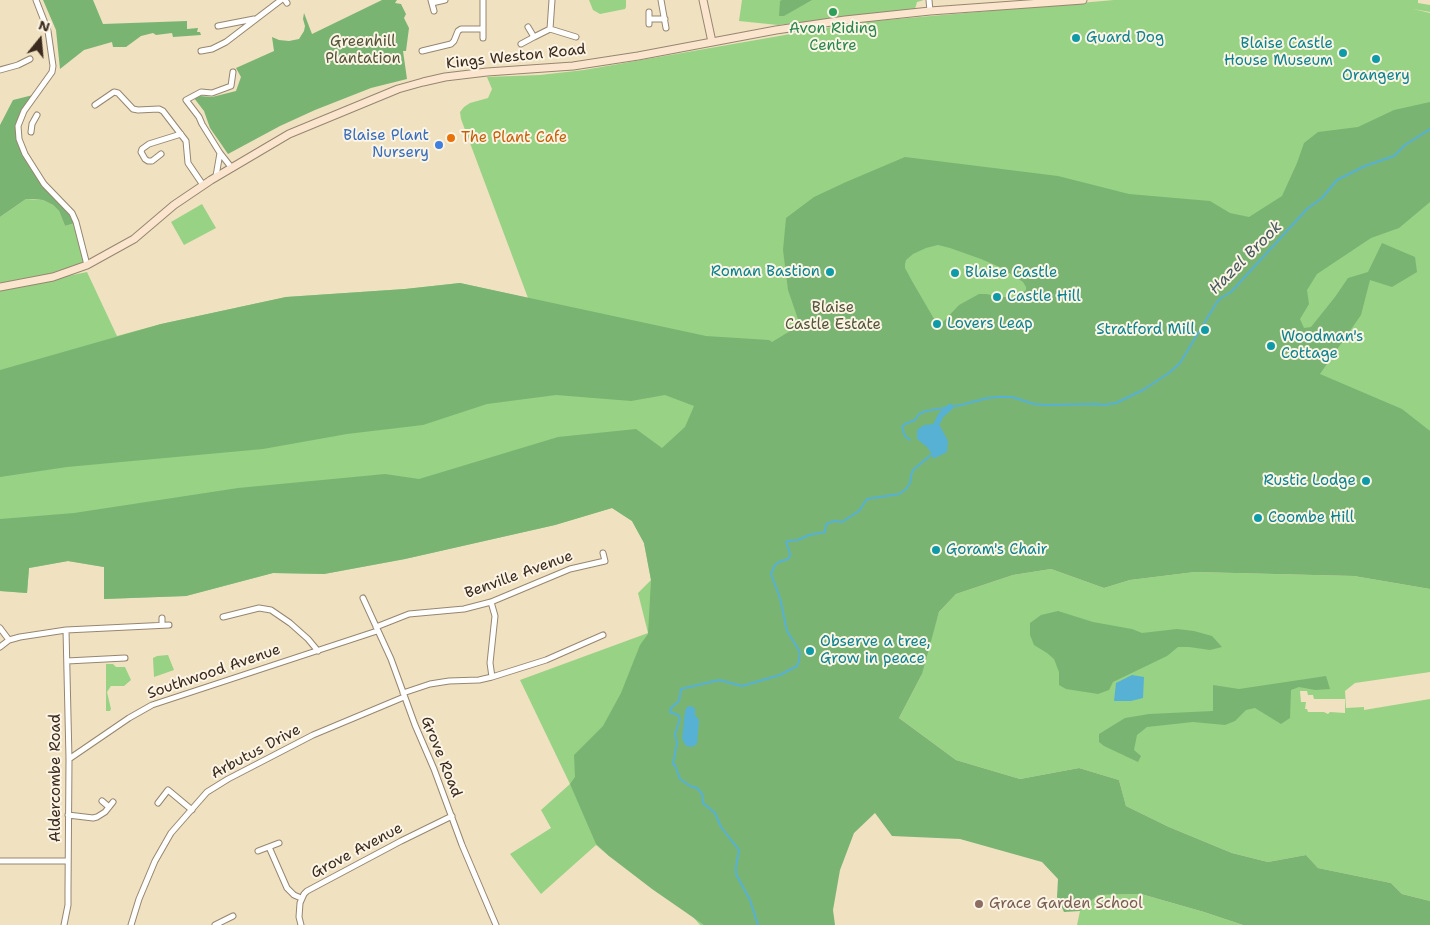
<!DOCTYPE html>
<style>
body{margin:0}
#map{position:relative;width:1430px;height:925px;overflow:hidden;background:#f0e1c1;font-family:"Shantell Sans",sans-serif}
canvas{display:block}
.north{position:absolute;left:15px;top:15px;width:50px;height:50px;-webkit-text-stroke:4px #fcf5e5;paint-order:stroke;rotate:17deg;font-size:14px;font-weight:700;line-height:20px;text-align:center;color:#3b2a1e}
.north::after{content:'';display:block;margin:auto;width:18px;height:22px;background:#3b2a1e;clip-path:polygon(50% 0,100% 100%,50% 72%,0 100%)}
</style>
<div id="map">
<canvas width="1430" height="925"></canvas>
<div class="north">N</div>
</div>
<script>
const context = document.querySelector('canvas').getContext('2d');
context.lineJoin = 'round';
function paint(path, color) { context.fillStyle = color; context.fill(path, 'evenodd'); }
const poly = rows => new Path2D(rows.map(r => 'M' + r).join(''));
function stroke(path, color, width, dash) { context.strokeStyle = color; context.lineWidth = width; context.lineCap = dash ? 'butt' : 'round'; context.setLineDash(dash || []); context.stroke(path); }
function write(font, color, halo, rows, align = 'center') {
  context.font = font + ' "Shantell Sans",sans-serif'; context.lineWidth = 4; context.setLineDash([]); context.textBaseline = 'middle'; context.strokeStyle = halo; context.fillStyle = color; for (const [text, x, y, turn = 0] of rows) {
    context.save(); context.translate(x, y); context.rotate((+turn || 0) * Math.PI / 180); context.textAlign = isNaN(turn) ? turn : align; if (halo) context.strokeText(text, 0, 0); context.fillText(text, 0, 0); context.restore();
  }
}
paint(poly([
 [589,0,626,0,626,7,625,9,600,14,593,10],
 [742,0,924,0,917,2,915,9,778,25,739,21],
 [1114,0,1418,0,1418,3,1430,5,1430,12,1413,9,1430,13,1430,585,1020,534,937,602,930,641,939,612,956,594,1013,575,1051,569,1104,588,1130,580,1195,572,1354,576,1430,589,1430,672,1355,683,1345,691,1346,708,1364,707,1364,710,1430,699,1430,901,1402,894,1391,883,1318,868,1306,855,1268,862,1232,853,1169,827,1126,806,1119,780,1079,768,1020,779,956,760,899,718,922,674,905,696,838,867,831,909,834,925,700,925,681,903,609,856,596,845,541,894,510,854,551,828,541,810,570,784,520,680,648,633,638,593,651,580,644,543,632,521,612,508,555,525,405,559,324,574,273,573,186,596,104,599,104,567,68,561,29,568,27,593,0,591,0,290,87,272,117,336,161,324,286,297,405,289,460,283,528,298,461,119,460,112,464,107,470,103,488,98,492,89,487,77,540,75,584,70,825,28,874,21],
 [1300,691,1307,691,1308,695,1313,695,1314,699,1345,699,1345,713,1330,712,1328,714,1324,712,1308,712,1307,709,1305,709,1306,702,1301,702],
 [26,199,43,200,53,205,59,211,65,226,75,223,84,263,48,274,0,283,0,217],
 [202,204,216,228,184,245,171,222],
 [168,655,174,670,154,677,153,658,157,656],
 [106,664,113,664,116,667,125,667,131,680,124,686,111,686,107,692,111,709,110,711,106,711],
 [1141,894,1204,912,1243,925,1077,925,1080,911,1098,895]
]), '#98d285');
paint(poly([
 [43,0,93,0,103,24,187,21,187,29,198,28,197,32,200,32,201,35,173,37,172,33,156,35,153,33,141,36,126,47,113,47,112,42,84,50,60,69,56,30],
 [382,0,397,0,395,3,401,4,406,14,404,18,409,28,406,51,403,51,407,79,371,88,315,110,280,126,228,154,210,128,204,111,194,98,200,96,212,97,236,91,241,77,236,68,274,51,272,37,279,40,289,41,299,39,304,31,305,26,303,19,304,13,312,34],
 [782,0,812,0,784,16,779,16,780,1],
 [33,95,17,125,24,155,71,214,75,223,65,226,59,211,53,205,43,200,33,199,26,199,0,217,0,125,13,100],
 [1430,102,1430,202,1399,228,1371,238,1317,274,1307,290,1309,304,1300,319,1304,328,1311,327,1335,297,1348,278,1368,272,1382,243,1415,257,1417,272,1392,287,1370,280,1361,315,1320,374,1402,409,1430,431,1430,589,1354,576,1195,572,1130,580,1104,588,1051,569,1013,575,956,594,939,612,922,674,899,718,956,760,1020,779,1079,768,1119,780,1126,806,1169,827,1232,853,1268,862,1306,855,1318,868,1391,883,1402,894,1430,901,1430,925,1243,925,1204,912,1141,894,1098,895,1080,911,1064,912,1057,897,1058,879,1042,862,960,839,892,836,875,813,854,833,840,870,833,910,835,925,704,925,652,889,609,856,596,844,570,784,575,777,574,755,603,726,621,693,640,645,648,634,651,580,644,543,632,521,612,508,555,525,405,559,324,574,273,573,186,596,104,599,104,567,68,561,29,568,27,593,0,591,0,519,74,513,238,488,385,474,419,479,558,437,636,429,662,448,685,427,694,406,665,395,631,401,556,395,487,404,423,425,347,434,263,449,67,467,0,477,0,370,161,324,286,297,405,289,460,283,706,336,769,340,772,342,800,325,788,290,783,250,786,218,814,197,846,182,905,157,1058,176,1129,194,1210,201,1230,213,1249,217,1282,196,1297,163,1304,143,1318,132,1358,127,1394,110],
 [938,245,950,248,981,259,1002,268,1023,282,1026,287,1026,290,1020,295,1012,297,1001,297,986,294,979,294,959,305,941,324,937,324,912,281,905,268,905,264,906,260,913,254,926,248],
 [1058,611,1093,622,1132,629,1142,633,1177,629,1194,631,1212,636,1222,647,1210,650,1189,647,1178,647,1167,656,1113,682,1109,690,1098,694,1066,689,1059,685,1059,672,1054,659,1047,653,1034,645,1030,635,1030,623,1041,615],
 [1326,676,1330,689,1315,690,1299,687,1291,690,1290,718,1281,724,1255,708,1246,710,1235,721,1225,725,1193,722,1147,727,1137,735,1134,750,1141,756,1138,762,1104,746,1099,742,1099,734,1125,718,1149,714,1213,711,1213,685,1239,689]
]), '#7ab472');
paint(poly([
 [933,424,940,426,948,441,947,452,933,459,932,454,927,447,917,439,917,430,924,425],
 [1132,675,1144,677,1143,698,1131,701,1114,701,1116,683],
 [690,706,695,708,695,715,699,720,697,744,692,747,686,746,682,739,685,711,687,707]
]), '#57b1d5');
stroke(poly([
 [910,440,905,436,902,427,905,424,915,420,919,414,926,411,961,405,988,398,997,397,1012,397,1034,404,1046,405,1097,404,1104,405,1116,403,1143,390,1169,373,1180,363,1217,302,1221,298,1231,292,1307,209,1322,198,1337,180,1365,166,1394,156,1405,145,1430,129],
 [758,925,750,900,736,874,736,867,739,850,721,827,715,813,703,803,702,794,697,788,690,786,680,779,675,765,673,764,677,743,675,734,680,719,678,715,670,712,671,708,679,701,681,689,719,680,742,686,780,675,797,666,799,661,800,652,787,631,780,598,771,574,775,565,779,562,788,559,790,556,790,553,786,542,789,541,798,540,809,535,825,532,826,525,828,523,835,521,842,522,859,511,867,499,899,494,906,489,910,483,911,476,913,470,932,454]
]), '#57b1d5', 2);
stroke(poly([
 [936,425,941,415,950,407]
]), '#57b1d5', 6);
const street = poly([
 [36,0,48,31,53,66,52,72,24,111,18,126,19,139,25,154,44,184,72,213,76,222,87,265],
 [285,0,287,3],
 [431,0,434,11],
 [483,0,483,38],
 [661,0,666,28],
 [929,0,930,11],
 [432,3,445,0],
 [649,19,665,19],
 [649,24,649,12],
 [218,26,254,19],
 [528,27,534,37],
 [550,29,552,0],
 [521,44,534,37,550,29,576,37],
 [201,51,212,49,226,42,281,0],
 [422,51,451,44,454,41,458,31,461,29,483,29],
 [0,70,18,65,30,59],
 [95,105,114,92,118,93,133,109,138,110,159,109,163,111,186,141,188,163,203,185],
 [31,132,32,124,37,115],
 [161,154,152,161,148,161,145,159,141,152,142,149,149,144,181,134],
 [231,167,220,153,202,124,199,117,186,100,201,92,212,93,231,86,233,72],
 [216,176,220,153],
 [363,598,391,659,415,725,434,769,462,845,496,925],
 [491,602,495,616,490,663,492,677],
 [223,617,259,608,271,610,290,623,308,639,318,651],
 [162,618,162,625],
 [376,627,409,614,464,609,491,602,570,569,605,561,603,553],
 [0,628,9,640],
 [0,647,9,640,20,637,66,630,169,625],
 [67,661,125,658],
 [403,693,430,684,449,681,479,680,492,677,546,660,603,635],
 [69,759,129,718,152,705,377,631],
 [102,801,109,807],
 [158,803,168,790,192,810],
 [68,815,93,818,97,817,105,812,113,802],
 [269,847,287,888,294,895,301,898],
 [258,851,279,843],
 [0,861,68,861],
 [64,925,68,905,68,890,69,759,66,630],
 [131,925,139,899,155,861,171,833,207,792,228,779,313,735,404,697],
 [215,925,233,916],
 [301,925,299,917,300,903,304,894,307,891,401,841,452,816]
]);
const secondary = poly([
 [703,0,712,42],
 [0,287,53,277,87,265,134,239,174,205,211,180,289,134,398,89,423,82,445,77,487,72,573,66,638,56,776,30,845,20,930,11,1083,0]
]);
stroke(street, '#968670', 7);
stroke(secondary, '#968670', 9);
stroke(street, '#fff', 5);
stroke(secondary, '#fbe5cf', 7);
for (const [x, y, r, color] of [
 [833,12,5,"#2e9e5b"],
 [1076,38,5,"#0f9aa8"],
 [1343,53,5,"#0f9aa8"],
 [1376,59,5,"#0f9aa8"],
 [451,138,5,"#e8710a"],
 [439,145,5,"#3f7fe0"],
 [830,272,5,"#0f9aa8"],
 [955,273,5,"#0f9aa8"],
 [997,297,5,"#0f9aa8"],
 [937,324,5,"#0f9aa8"],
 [1205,330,5,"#0f9aa8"],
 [1271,346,5,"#0f9aa8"],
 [1366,481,5,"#0f9aa8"],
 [1258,518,5,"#0f9aa8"],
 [936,550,5,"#0f9aa8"],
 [810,651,5,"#0f9aa8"],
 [979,904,5,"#8d6e63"]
]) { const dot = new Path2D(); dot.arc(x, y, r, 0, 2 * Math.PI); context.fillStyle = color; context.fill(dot); stroke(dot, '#fcf5e5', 2); }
write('15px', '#27864d', '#fcf5e5', [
 ["Avon Riding",833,29],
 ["Centre",833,46]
]);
write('15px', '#0d838f', '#fcf5e5', [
 ["Guard Dog",1086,38],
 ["Blaise Castle",1333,44,"right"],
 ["House Museum",1333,61,"right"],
 ["Orangery",1376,76,"center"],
 ["Roman Bastion",820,272,"right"],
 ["Blaise Castle",965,273],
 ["Castle Hill",1007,297],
 ["Lovers Leap",947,324],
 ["Stratford Mill",1195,330,"right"],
 ["Woodman's",1281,337],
 ["Cottage",1281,354],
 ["Rustic Lodge",1356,481,"right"],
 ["Coombe Hill",1268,518],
 ["Goram's Chair",946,550],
 ["Observe a tree,",820,642],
 ["Grow in peace",820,659]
], 'left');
write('15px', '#525438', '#fcf5e5', [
 ["Greenhill",363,42],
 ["Plantation",363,59],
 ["Blaise",833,308],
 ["Castle Estate",833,325]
]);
write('15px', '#3b2a1e', '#fcf5e5', [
 ["Kings Weston Road",516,57,-6],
 ["Benville Avenue",519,575,-20],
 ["Southwood Avenue",214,672,-19],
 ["Arbutus Drive",256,752,-28],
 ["Grove Road",441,757,68],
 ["Aldercombe Road",56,778,-90],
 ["Grove Avenue",357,851,-28]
]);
write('15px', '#366cbe', '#fcf5e5', [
 ["Blaise Plant",429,136],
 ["Nursery",429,153]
], 'right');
write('15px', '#c56008', '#fcf5e5', [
 ["The Plant Cafe",461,138]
], 'left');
write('15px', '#785e54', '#fcf5e5', [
 ["Grace Garden School",989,904]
], 'left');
write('italic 16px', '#45595e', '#fcf5e5', [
 ["Hazel Brook",1246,258,-45]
]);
</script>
